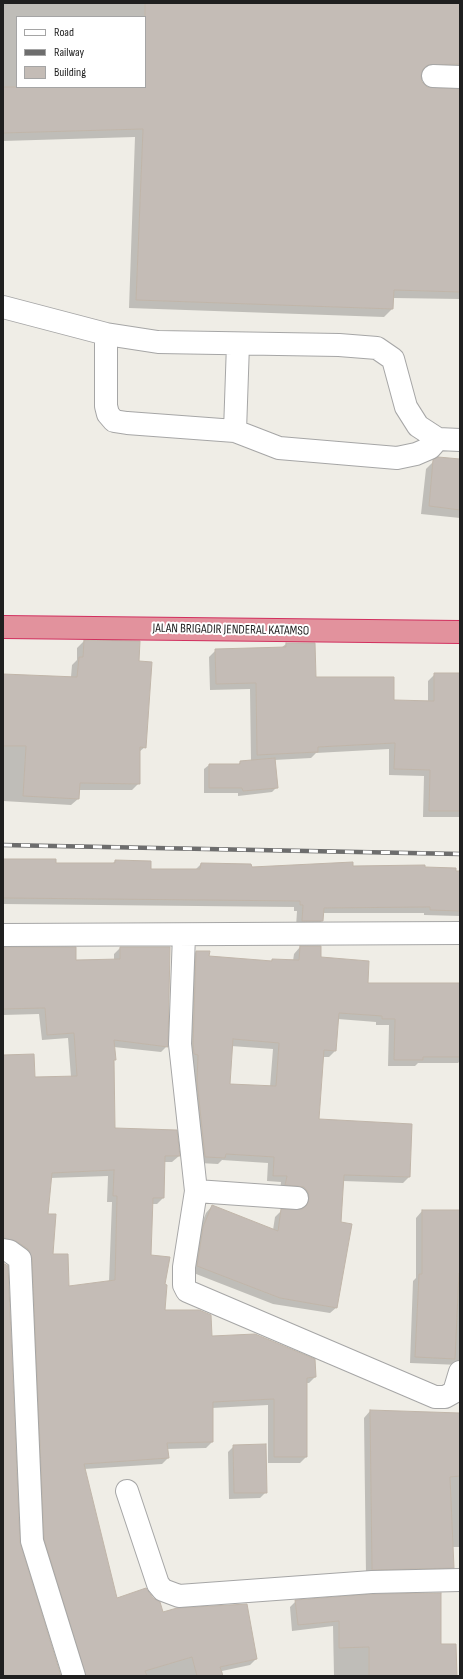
<!DOCTYPE html>
<style>
body{margin:0}
#map{position:relative;width:463px;height:1679px;overflow:hidden;background:#efede6;font-family:"Sofia Sans Condensed",sans-serif}
canvas{display:block}
.frame{position:absolute;inset:0;border:4px solid #1f1f1f;pointer-events:none}
.legend{position:absolute;left:16px;top:16px;width:130px;height:72px;box-sizing:border-box;background:#fff;border:1px solid #a5a5a5;margin:0;padding:5px 7px;list-style:none;font-size:12px;color:#1f1f1f}
.legend li{display:flex;align-items:center;gap:8px;height:20px}
.legend b{width:20px;border:1px solid #a5a5a5}
</style>
<div id="map">
<canvas width="463" height="1679"></canvas>
<div class="frame"></div>
<ul class="legend">
<li><b style="height:5px;background:#fff"></b>Road</li>
<li><b style="height:5px;background:#6d6d6d"></b>Railway</li>
<li><b style="height:11px;background:#c4bcb6"></b>Building</li>
</ul>
</div>
<script>
const context = document.querySelector('canvas').getContext('2d');
context.lineJoin = 'round';
function paint(path, color) { context.fillStyle = color; context.fill(path, 'evenodd'); }
const poly = rows => new Path2D(rows.map(r => 'M' + r).join(''));
function stroke(path, color, width, dash) { context.strokeStyle = color; context.lineWidth = width; context.lineCap = dash ? 'butt' : 'round'; context.setLineDash(dash || []); context.stroke(path); }
function write(font, color, halo, rows, align = 'center') {
  context.font = font + ' "Sofia Sans Condensed",sans-serif'; context.lineWidth = 4; context.setLineDash([]); context.textBaseline = 'middle'; context.strokeStyle = halo; context.fillStyle = color; for (const [text, x, y, turn = 0] of rows) {
    context.save(); context.translate(x, y); context.rotate((+turn || 0) * Math.PI / 180); context.textAlign = isNaN(turn) ? turn : align; if (halo) context.strokeText(text, 0, 0); context.fillText(text, 0, 0); context.restore();
  }
}
paint(poly([
 [3,3,460,3,460,76,421,72,421,83,426,88,460,90,460,299,393,298,392,309,384,317,129,308,135,137,3,141],
 [17,17,145,17,145,87,17,87],
 [460,460,460,518,421,514,426,469,434,461],
 [84,641,138,662,145,747,139,752,139,783,132,790,78,790,78,799,71,805,3,801,3,675,71,677,72,665,77,660,77,648],
 [286,644,315,678,393,701,428,702,428,681,435,674,460,674,460,817,423,817,424,776,389,775,389,749,316,753,311,758,274,760,277,787,272,792,238,796,238,793,204,793,204,769,209,765,238,765,240,762,251,761,250,689,210,690,209,657,216,650,281,648],
 [3,859,55,864,112,864,115,861,150,870,195,870,201,864,251,868,424,868,460,872,460,916,424,915,424,913,323,913,322,921,316,927,296,927,297,911,294,911,294,907,3,904],
 [300,947,367,984,460,984,460,1061,458,1063,418,1063,415,1066,388,1066,389,1025,376,1025,376,1022,338,1019,335,1051,329,1057,322,1057,318,1120,409,1177,403,1183,343,1181,337,1307,330,1313,273,1304,191,1272,197,1235,206,1213,212,1206,273,1230,275,1217,282,1210,302,1210,304,1206,280,1191,281,1182,267,1181,268,1163,222,1160,218,1164,199,1163,188,1060,190,958,196,952,208,957,270,962,272,960,293,961,294,954],
 [231,1046,273,1049,270,1087,229,1084],
 [3,948,75,961,114,960,114,954,120,948,167,1046,161,1052,114,1047,115,1059,113,1061,114,1129,179,1156,172,1162,164,1162,163,1198,157,1204,152,1204,150,1256,164,1284,164,1311,211,1337,315,1377,309,1383,306,1383,306,1457,300,1463,268,1463,268,1405,212,1408,212,1442,206,1448,167,1449,168,1458,162,1464,84,1469,116,1600,163,1613,256,1659,250,1665,222,1671,223,1676,79,1676,39,1545,27,1265,3,1245,3,1056,34,1078,71,1077,68,1038,42,1040,39,1014,3,1015],
 [108,1176,107,1202,112,1202,109,1282,68,1287,52,1255,47,1215,50,1178],
 [422,1211,460,1211,460,1365,410,1363,413,1281,416,1278,416,1218],
 [370,1411,460,1414,460,1547,452,1547,453,1567,446,1573,366,1575,364,1418],
 [234,1446,266,1492,260,1498,229,1499,228,1452],
 [296,1601,440,1645,456,1676,334,1676,333,1626,292,1631,290,1607]
]), '#0003');
const building = poly([
 [145,3,460,3,460,64,428,65,423,69,421,76,422,82,427,87,460,89,460,292,394,290,393,309,136,300,143,129,3,133,3,87,145,87,145,3],
 [438,457,460,459,460,510,429,506,433,460,438,457],
 [84,640,140,641,139,661,152,662,146,748,140,747,140,784,80,783,79,799,23,796,26,746,3,746,3,674,77,677,79,657,83,657,84,640],
 [286,643,315,643,316,677,394,677,394,700,434,701,434,673,460,673,460,811,429,811,430,770,394,769,395,743,318,747,318,752,257,755,256,683,216,684,215,649,286,647,286,643],
 [275,758,278,788,243,791,242,788,209,788,209,764,240,764,240,761,275,758],
 [3,859,56,859,56,863,115,863,115,860,151,861,151,869,200,869,201,863,251,864,252,867,353,862,353,866,425,865,425,867,456,868,456,871,460,871,460,911,430,910,430,907,324,908,323,921,302,921,303,905,300,905,300,901,3,898,3,859],
 [300,946,321,946,321,957,369,961,368,983,460,983,460,1057,423,1057,423,1060,394,1060,395,1019,382,1019,382,1016,339,1013,336,1051,324,1050,319,1119,412,1124,410,1177,344,1175,341,1222,352,1224,337,1308,280,1298,197,1266,203,1227,212,1205,278,1231,281,1209,302,1209,307,1205,309,1198,308,1192,304,1187,285,1185,287,1176,273,1176,274,1157,226,1154,225,1158,205,1157,197,1081,198,1055,194,1054,193,1044,196,951,210,951,209,956,272,961,272,959,299,960,300,946],
 [233,1039,279,1043,276,1086,230,1084,233,1039],
 [3,947,76,947,76,960,120,959,120,947,170,947,168,1047,114,1040,116,1060,114,1060,115,1128,177,1130,180,1156,165,1156,164,1198,153,1198,151,1255,170,1257,165,1284,167,1285,165,1310,199,1310,211,1315,212,1336,255,1334,315,1359,316,1377,307,1378,307,1457,274,1457,274,1399,213,1402,213,1442,167,1443,169,1458,84,1464,117,1598,146,1588,153,1598,160,1602,163,1612,177,1608,247,1604,257,1659,220,1667,223,1676,197,1676,192,1657,145,1671,147,1676,86,1676,44,1539,32,1258,28,1249,16,1241,3,1238,3,1055,34,1054,35,1077,77,1076,74,1033,47,1035,45,1008,3,1009,3,947],
 [114,1170,113,1196,117,1196,115,1280,69,1286,68,1254,53,1254,56,1214,48,1214,52,1173,114,1170],
 [422,1210,460,1210,460,1273,459,1273,455,1359,415,1357,419,1274,422,1274,422,1210],
 [3,1263,8,1266,20,1542,61,1676,3,1676,3,1263],
 [370,1410,460,1413,460,1476,450,1477,454,1568,372,1570,370,1410],
 [266,1444,267,1493,234,1493,233,1445,266,1444],
 [441,1593,441,1644,456,1644,457,1676,369,1676,369,1647,339,1648,339,1621,298,1625,295,1600,373,1594,441,1593]
]);
paint(building, '#c4bcb6');
stroke(building, '#c0b5a9', 1);
const minor = poly([
 [433,76,460,77],
 [3,307,106,334,158,342,339,345,377,348,393,359,406,407,418,426,438,439,460,440],
 [106,334,106,406,108,414,114,421,127,423,235,431,238,344],
 [235,431,279,448,397,458,416,454,430,448,438,439],
 [3,935,460,933],
 [184,935,180,1044,196,1191],
 [297,1198,196,1191,184,1267,184,1285,187,1291,435,1397,445,1397,454,1392,460,1372],
 [3,1250,9,1251,20,1259,32,1541,74,1676],
 [127,1491,158,1584,163,1590,179,1596,372,1582,460,1580]
]);
const highway = poly([
 [3,627,460,632]
]);
stroke(minor, '#a6a6a6', 24);
stroke(highway, '#d12f5e', 24);
stroke(minor, '#fff', 22);
stroke(highway, '#e2929d', 22);
const rail = poly([
 [3,845,460,854]
]);
stroke(rail, '#6d6d6d', 4.5);
stroke(rail, '#fff', 3, [9]);
write('13px', '#1f1f1f', '#fff', [
 ["JALAN BRIGADIR JENDERAL KATAMSO",231,630,1]
]);
</script>
